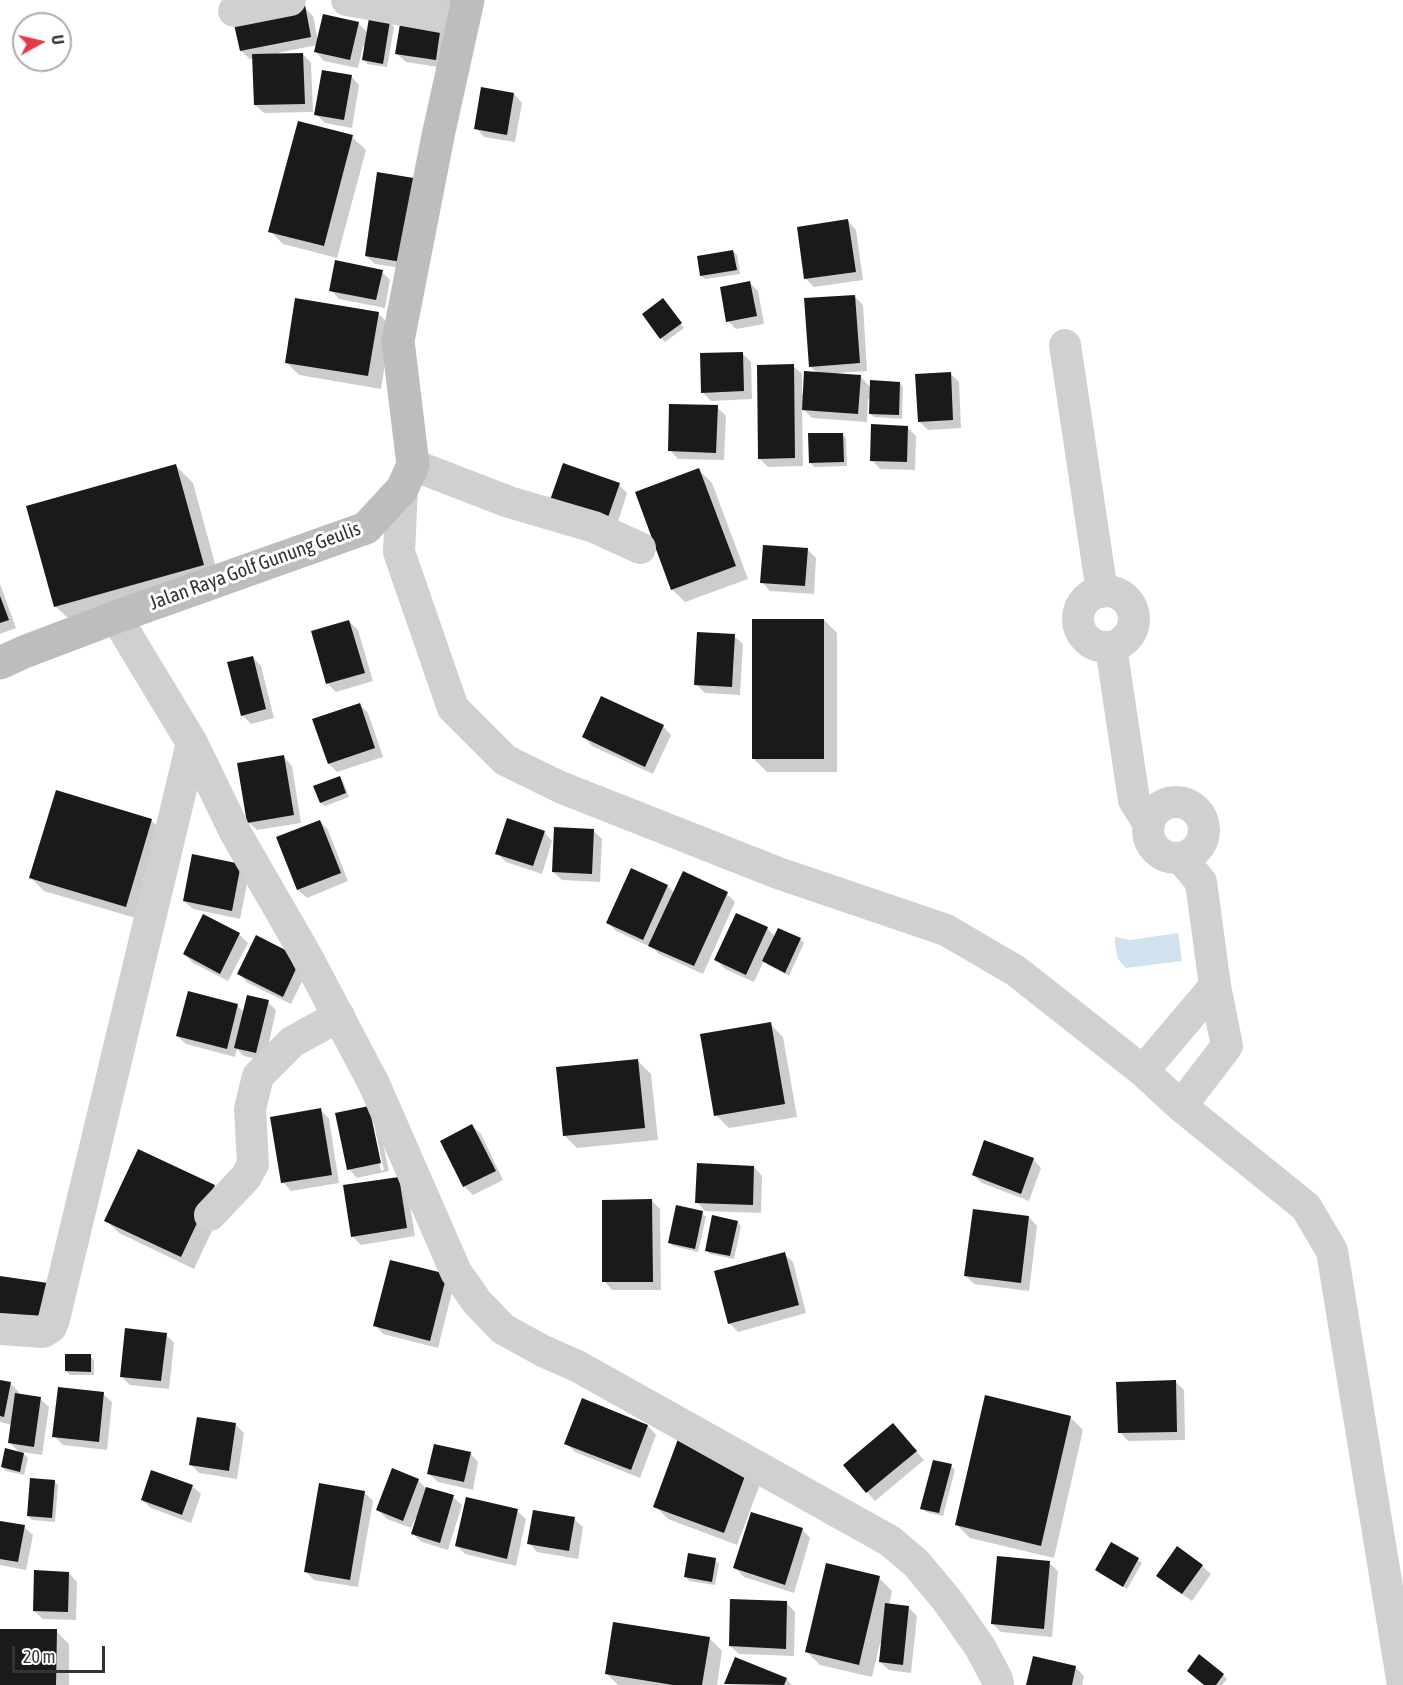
<!DOCTYPE html>
<style>
body{margin:0}
#map{position:relative;width:1403px;height:1685px;overflow:hidden;background:#fff;font-family:"Asap Condensed",sans-serif}
canvas{display:block}
.north{position:absolute;left:12px;top:12px;width:60px;height:60px;box-sizing:border-box;background:#fff;border:2px solid #adadad;border-radius:50%;rotate:82deg;font-size:16px;font-weight:700;line-height:24px;text-align:center;color:#333}
.north::after{content:'';display:block;margin:auto;width:21px;height:27px;background:#e63946;clip-path:polygon(50% 0,100% 100%,50% 72%,0 100%)}
.scale{position:absolute;left:12px;top:1646px;width:93px;height:27px;box-sizing:border-box;border:3px solid #333;border-top:0;padding-left:8px;font-size:18px;line-height:21px;white-space:nowrap;color:#333;-webkit-text-stroke:4px #fff;paint-order:stroke}
</style>
<div id="map">
<canvas width="1403" height="1685"></canvas>
<div class="north">U</div>
<div class="scale">20 m</div>
</div>
<script>
const context = document.querySelector('canvas').getContext('2d');
context.lineJoin = 'round';
function paint(path, color) { context.fillStyle = color; context.fill(path, 'evenodd'); }
const poly = rows => new Path2D(rows.map(r => 'M' + r).join(''));
function stroke(path, color, width, dash) { context.strokeStyle = color; context.lineWidth = width; context.lineCap = dash ? 'butt' : 'round'; context.setLineDash(dash || []); context.stroke(path); }
function write(font, color, halo, rows, align = 'center') {
  context.font = font + ' "Asap Condensed",sans-serif'; context.lineWidth = 6; context.setLineDash([]); context.textBaseline = 'middle'; context.strokeStyle = halo; context.fillStyle = color; for (const [text, x, y, turn = 0] of rows) {
    context.save(); context.translate(x, y); context.rotate((+turn || 0) * Math.PI / 180); context.textAlign = isNaN(turn) ? turn : align; if (halo) context.strokeText(text, 0, 0); context.fillText(text, 0, 0); context.restore();
  }
}
paint(poly([
 [1178,933,1182,961,1126,968,1118,959,1115,945,1115,937,1130,940]
]), '#cfe2ee');
paint(poly([
 [415,0,472,0,468,21],
 [304,7,313,16,318,41,358,23,368,33,390,23,394,27,387,67,367,64,364,60,366,47,363,46,358,68,324,61,316,52,317,45,278,53,278,55,303,54,311,63,313,112,264,113,255,105,254,58,250,59,241,51],
 [402,20,449,35,445,68,406,62,397,54],
 [351,76,359,85,352,128,325,123,316,114],
 [514,94,522,103,515,142,484,137,476,128],
 [352,137,366,150,337,258,283,244,270,231],
 [378,173,416,270,375,264,366,256],
 [848,221,856,230,863,280,814,287,805,278],
 [733,251,737,255,740,274,705,279,701,276],
 [382,272,390,280,385,308,339,299,331,290],
 [750,283,758,291,764,324,736,329,728,321],
 [854,296,863,305,867,371,838,373,838,375,861,377,871,388,900,383,903,387,902,419,874,417,870,413,871,399,868,399,867,422,812,418,802,408,803,466,768,467,759,458,793,366,802,374,802,394,804,394,817,373,810,366],
 [663,299,684,328,665,342,661,338],
 [378,313,391,326,381,389,299,375,286,362],
 [742,353,751,362,752,399,711,401,703,393],
 [950,373,959,382,961,428,928,430,919,421],
 [717,407,726,416,724,460,678,459,670,450],
 [908,428,916,436,915,470,880,469,872,460],
 [842,434,846,438,847,466,814,467,811,463],
 [176,466,193,483,220,582,73,623,55,606],
 [699,470,712,483,748,579,685,602,672,589],
 [619,485,627,493,615,531,559,511],
 [807,549,816,558,814,594,770,591,762,582],
 [0,584,16,628,0,634],
 [824,620,837,633,837,772,767,772,754,759],
 [349,621,358,630,373,681,336,692,328,684,312,632],
 [734,636,743,644,740,695,705,693,696,684],
 [253,657,261,666,274,718,251,724,242,715],
 [360,705,368,713,383,757,337,772,329,764],
 [663,726,671,735,653,774,592,746,584,737],
 [284,757,292,766,301,823,257,830,248,822],
 [339,777,343,781,349,797,325,806,321,803,315,786],
 [151,820,164,833,139,919,44,891,31,878],
 [320,821,328,830,348,881,307,898,298,890,278,838],
 [593,830,602,839,600,882,562,880,553,872],
 [544,832,552,841,542,874,506,862,497,853],
 [193,856,249,874,240,919,193,909,184,901],
 [668,886,674,893,727,894,735,902,703,974,659,954,653,948,616,931,607,922],
 [204,916,240,935,248,943,228,981,193,963,184,954],
 [767,928,775,937,779,930,801,940,804,943,789,976,768,965,764,961,754,982,725,969,716,960],
 [309,967,291,1004,248,983,239,974],
 [268,1002,276,1010,265,1061,244,1056,237,1049,235,1057,186,1044,177,1036,237,1006,244,1012],
 [770,1024,783,1037,797,1117,729,1128,716,1115],
 [638,1061,651,1074,658,1140,577,1148,564,1135],
 [368,1107,377,1116,389,1171,357,1178,349,1169,337,1114],
 [369,1115,372,1115,384,1170,381,1171],
 [321,1110,329,1119,339,1183,291,1191,283,1182],
 [472,1126,481,1134,503,1180,473,1195,464,1186,442,1141],
 [1033,1159,1041,1168,1029,1201,982,1183,973,1175],
 [754,1167,762,1176,761,1213,705,1211,697,1202],
 [398,1179,407,1187,415,1236,361,1245,352,1236],
 [214,1186,227,1199,194,1269,119,1233,106,1220],
 [652,1201,660,1209,661,1290,612,1290,604,1281],
 [702,1213,706,1217,698,1252,673,1246,669,1242],
 [1029,1217,1037,1226,1029,1291,974,1284,965,1275],
 [737,1222,741,1226,734,1259,710,1254,706,1250],
 [784,1254,793,1262,806,1313,738,1332,729,1323],
 [391,1261,454,1284,438,1348,383,1334,375,1325],
 [166,1335,174,1343,169,1389,130,1385,121,1376],
 [90,1356,94,1360,94,1375,70,1375,66,1371],
 [0,1381,10,1383,19,1392,18,1395,40,1399,49,1407,42,1455,22,1452,28,1458,24,1475,6,1471,2,1467,20,1453,10,1443,12,1425,0,1422],
 [1175,1381,1184,1390,1185,1440,1128,1441,1120,1432],
 [103,1394,112,1402,107,1450,63,1445,54,1436],
 [583,1400,648,1426,656,1435,640,1478,575,1452,566,1443],
 [1070,1417,1083,1430,1054,1558,970,1538,957,1525],
 [235,1424,244,1433,237,1479,199,1473,191,1465],
 [893,1425,924,1460,875,1501,867,1492],
 [679,1441,762,1479,737,1545,668,1519,655,1506],
 [470,1453,478,1462,473,1490,438,1482,429,1474],
 [951,1466,955,1470,943,1516,926,1512,922,1508],
 [418,1480,427,1489,453,1497,462,1505,448,1550,422,1542,413,1534,417,1519,415,1519,411,1528,387,1519,378,1510],
 [54,1481,58,1485,55,1522,32,1520,28,1516],
 [192,1486,201,1494,191,1523,151,1508,142,1500],
 [364,1492,373,1501,358,1587,314,1580,305,1571],
 [517,1511,526,1519,516,1566,465,1554,457,1546],
 [574,1519,583,1527,578,1559,537,1552,529,1543],
 [0,1522,24,1527,33,1535,26,1570,0,1565],
 [802,1529,810,1538,794,1593,744,1577,735,1568],
 [1178,1548,1202,1566,1211,1574,1192,1601,1167,1584,1158,1575],
 [715,1560,719,1564,715,1585,689,1581,686,1577],
 [1138,1560,1142,1563,1127,1589,1101,1574,1097,1570],
 [1049,1563,1058,1571,1052,1637,1001,1632,993,1624],
 [69,1573,77,1582,76,1620,43,1619,34,1611],
 [879,1578,892,1591,889,1605,909,1608,917,1616,911,1673,889,1670,880,1662,882,1644,880,1643,872,1677,820,1665,807,1652],
 [787,1603,795,1612,794,1656,739,1654,730,1646],
 [0,1631,56,1631,69,1644,69,1685,0,1685],
 [709,1638,722,1651,717,1685,618,1685,607,1674],
 [1075,1667,1084,1676,1082,1685,1027,1685],
 [1223,1675,1227,1679,1222,1685,1205,1685],
 [786,1679,792,1685,726,1684]
]), '#0003');
paint(poly([
 [305,5,311,37,240,51,233,20],
 [323,14,359,22,350,60,314,52],
 [369,18,390,21,383,64,362,60],
 [401,18,441,25,436,60,395,54],
 [303,53,305,104,254,105,252,54],
 [322,70,352,75,344,120,314,115],
 [481,87,514,93,507,135,474,129],
 [298,121,353,135,324,246,268,232],
 [377,172,420,179,408,263,365,256],
 [848,219,856,272,804,279,797,227],
 [733,250,737,270,700,276,697,256],
 [335,260,383,270,376,300,329,291],
 [750,281,757,316,726,322,720,287],
 [855,295,860,363,809,367,804,298],
 [295,298,379,312,368,376,285,363],
 [663,298,682,323,660,339,642,314],
 [743,352,744,391,701,393,700,353],
 [794,364,795,458,758,459,757,365],
 [804,371,861,375,858,414,802,410],
 [951,372,953,420,918,422,915,374],
 [870,380,900,382,899,415,869,414],
 [669,404,718,405,716,453,668,451],
 [871,424,908,426,907,462,870,461],
 [808,433,843,433,844,462,809,463],
 [563,463,620,483,606,523,549,503],
 [176,464,204,565,54,607,26,506],
 [699,468,736,566,671,590,635,492],
 [763,545,808,548,805,586,760,583],
 [0,596,9,620,0,623],
 [752,619,824,619,824,759,752,759],
 [349,620,365,673,326,684,311,631],
 [697,632,735,634,732,687,694,685],
 [253,656,266,709,241,716,227,662],
 [601,696,664,725,645,767,582,737],
 [360,703,375,748,328,764,312,719],
 [284,755,294,815,247,823,237,763],
 [340,776,346,793,320,803,313,786],
 [56,790,152,819,126,907,29,878],
 [507,818,545,831,533,866,495,854],
 [320,820,341,873,297,890,276,837],
 [554,827,594,829,592,874,552,872],
 [192,854,241,864,232,911,183,901],
 [631,868,668,885,643,940,606,923],
 [683,871,728,892,694,966,648,946],
 [736,913,768,927,746,975,714,960],
 [203,914,240,933,220,974,183,954],
 [778,928,801,938,785,973,762,961],
 [256,935,301,958,283,997,237,974],
 [188,991,238,1004,227,1049,176,1036],
 [247,995,269,1000,256,1053,234,1048],
 [771,1022,785,1104,714,1116,700,1034],
 [638,1059,645,1128,563,1136,556,1067],
 [369,1106,381,1163,347,1170,335,1113],
 [321,1108,332,1175,281,1183,270,1117],
 [472,1124,496,1171,463,1187,440,1141],
 [984,1140,1034,1158,1021,1194,972,1175],
 [138,1149,215,1185,181,1257,104,1221],
 [697,1163,754,1166,753,1205,695,1203],
 [399,1177,407,1228,351,1237,343,1185],
 [652,1199,653,1282,602,1282,602,1200],
 [676,1205,703,1211,695,1249,668,1243],
 [973,1209,1029,1216,1021,1283,964,1276],
 [712,1215,738,1221,730,1256,705,1251],
 [785,1252,799,1305,728,1324,714,1271],
 [390,1260,447,1274,430,1341,373,1326],
 [0,1276,48,1283,43,1323,0,1317],
 [125,1328,167,1333,161,1381,120,1377],
 [65,1354,91,1354,91,1372,65,1371],
 [0,1380,11,1382,4,1417,0,1416],
 [1176,1380,1177,1432,1118,1433,1116,1382],
 [58,1387,104,1392,99,1442,52,1437],
 [15,1393,41,1397,34,1447,8,1443],
 [985,1395,1071,1416,1041,1546,955,1525],
 [582,1398,648,1425,631,1470,564,1444],
 [197,1417,236,1423,229,1471,189,1465],
 [893,1423,917,1451,866,1493,843,1465],
 [678,1439,749,1465,724,1533,653,1507],
 [434,1444,471,1452,464,1482,427,1474],
 [5,1448,24,1453,20,1472,1,1467],
 [933,1460,952,1464,939,1513,920,1509],
 [392,1468,419,1479,403,1521,376,1510],
 [151,1470,193,1485,182,1515,141,1500],
 [30,1478,55,1480,52,1518,27,1516],
 [319,1483,365,1491,350,1580,304,1572],
 [426,1487,454,1495,440,1543,411,1534],
 [466,1497,518,1509,507,1559,455,1546],
 [533,1510,575,1517,569,1551,527,1544],
 [751,1512,803,1528,785,1585,733,1568],
 [0,1521,25,1525,18,1562,0,1559],
 [1111,1542,1139,1558,1123,1587,1095,1570],
 [1177,1546,1203,1565,1182,1594,1156,1576],
 [688,1553,716,1558,712,1582,684,1577],
 [997,1556,1050,1561,1044,1629,991,1624],
 [826,1563,880,1576,859,1665,805,1652],
 [34,1570,69,1572,68,1612,33,1611],
 [730,1599,787,1601,786,1649,729,1646],
 [885,1603,909,1606,903,1665,879,1662],
 [613,1622,710,1637,702,1685,673,1685,605,1674],
 [0,1629,57,1629,56,1685,0,1685],
 [1199,1654,1224,1674,1216,1685,1204,1685,1187,1671],
 [1033,1656,1076,1666,1072,1685,1026,1685],
 [735,1657,787,1678,784,1685,724,1684]
]), '#1a1a1a');
stroke(poly([
 [347,0,464,21],
 [234,11,290,0],
 [1065,345,1102,592],
 [413,465,509,502,594,527,640,548],
 [402,489,399,552,453,708,505,760,560,787,778,873,946,930,1016,971,1143,1071,1181,1106,1306,1207,1332,1251,1403,1685],
 '1078 619a28 28 0 1 1 56 0a28 28 0 1 1-56 0Z',
 [116,617,192,743,235,832,306,955,374,1084,456,1272,477,1302,503,1329,543,1351,577,1366,890,1541,916,1563,947,1600,980,1647,997,1679,998,1685],
 [1111,647,1134,800,1149,824],
 '1148 830a28 28 0 1 1 56 0a28 28 0 1 1-56 0Z',
 [1143,1071,1215,986],
 [1181,1106,1227,1046,1215,986,1201,882,1181,858],
 [210,1215,246,1177,253,1164,250,1109,258,1076,292,1042,339,1016],
 [0,1329,43,1332,51,1327,54,1319,192,743]
]), '#d0d0d0', 32);
stroke(poly([
 [0,663,24,652,116,617,366,528,402,489,413,465,398,341,438,136,468,0]
]), '#bdbdbd', 33);
write('20px', '#333', '#fff', [
 ["Jalan Raya Golf Gunung Geulis",255,566,-20]
]);
</script>
